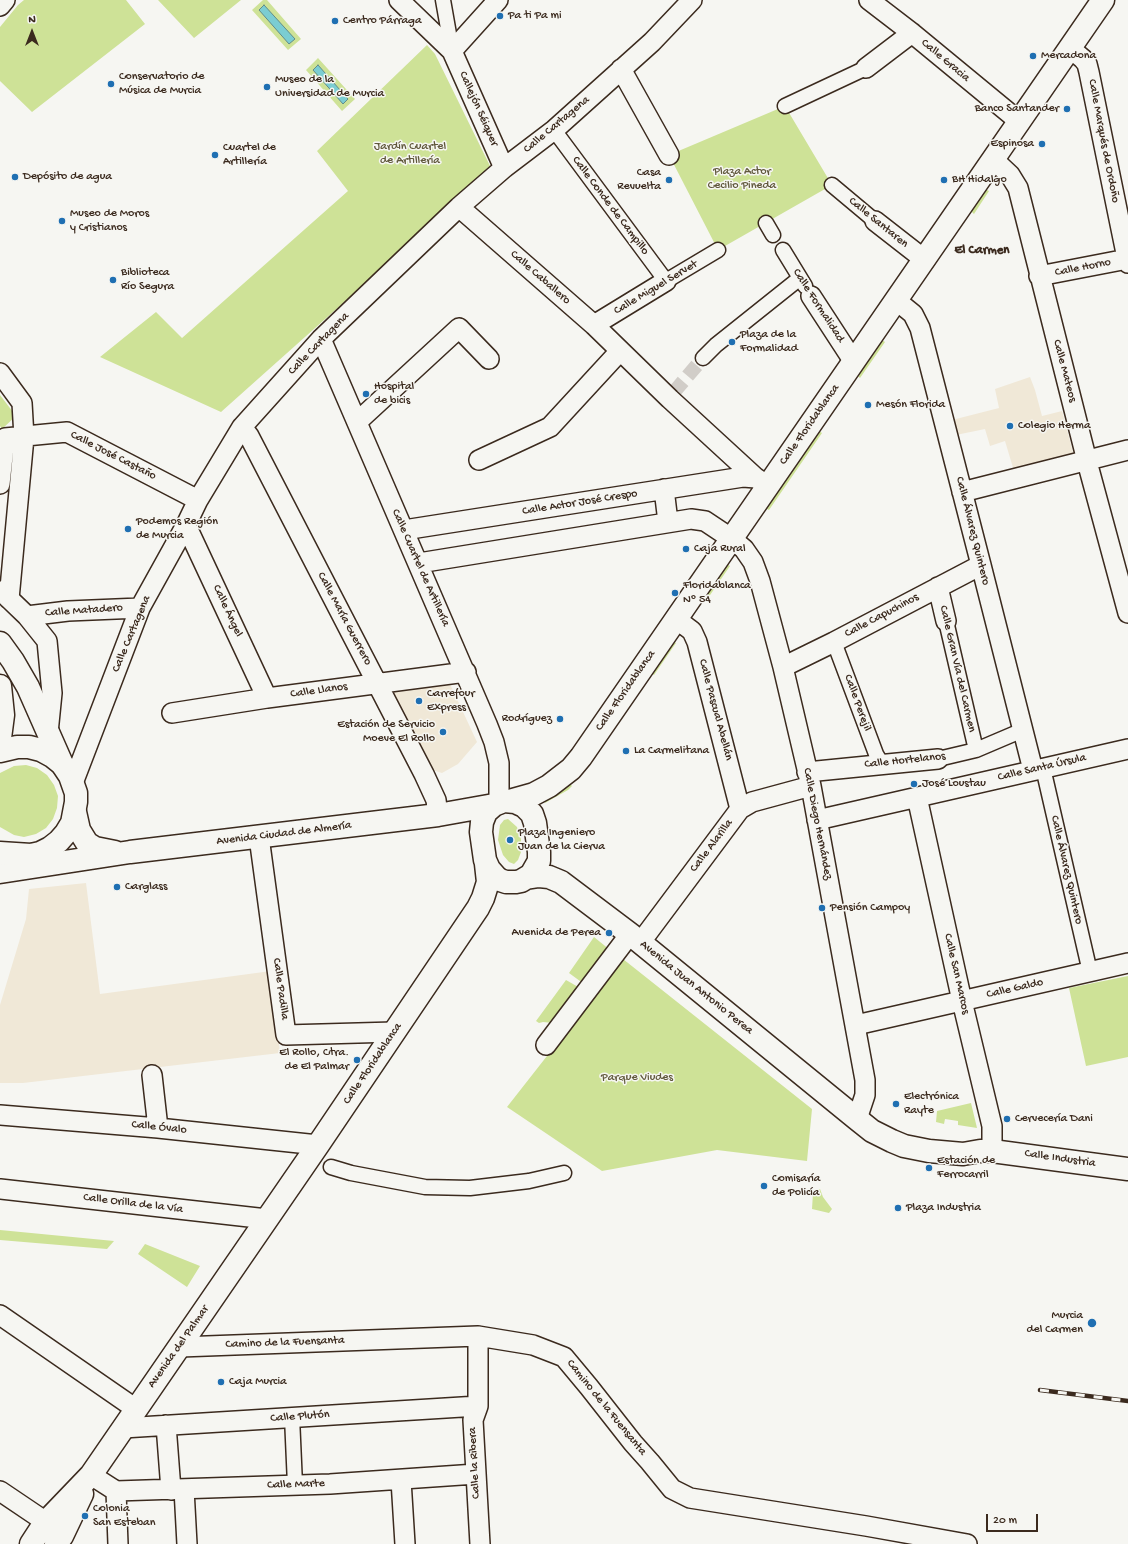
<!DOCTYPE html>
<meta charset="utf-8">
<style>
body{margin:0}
#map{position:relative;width:1128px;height:1544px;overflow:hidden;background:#f6f6f2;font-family:"Gochi Hand",sans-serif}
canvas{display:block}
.north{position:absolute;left:12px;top:12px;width:40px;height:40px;-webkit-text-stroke:3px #f6f6f2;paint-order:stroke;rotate:0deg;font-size:11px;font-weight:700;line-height:16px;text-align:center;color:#3b2a1e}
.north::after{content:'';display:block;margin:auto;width:14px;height:18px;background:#3b2a1e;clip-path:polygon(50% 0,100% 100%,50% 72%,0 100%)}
.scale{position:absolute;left:986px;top:1514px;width:52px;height:18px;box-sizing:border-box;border:2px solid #3b2a1e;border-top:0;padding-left:5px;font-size:12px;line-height:14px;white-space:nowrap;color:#3b2a1e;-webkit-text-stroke:3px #f6f6f2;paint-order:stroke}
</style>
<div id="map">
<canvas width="1128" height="1544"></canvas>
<div class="north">N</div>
<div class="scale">20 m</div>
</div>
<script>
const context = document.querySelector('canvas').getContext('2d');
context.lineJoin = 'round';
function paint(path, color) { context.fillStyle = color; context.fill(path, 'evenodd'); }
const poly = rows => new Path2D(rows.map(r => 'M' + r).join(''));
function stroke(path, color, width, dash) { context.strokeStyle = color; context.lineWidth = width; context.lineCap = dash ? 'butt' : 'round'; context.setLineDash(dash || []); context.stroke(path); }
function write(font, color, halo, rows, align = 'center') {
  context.font = font + ' "Gochi Hand",sans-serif'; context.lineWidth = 3; context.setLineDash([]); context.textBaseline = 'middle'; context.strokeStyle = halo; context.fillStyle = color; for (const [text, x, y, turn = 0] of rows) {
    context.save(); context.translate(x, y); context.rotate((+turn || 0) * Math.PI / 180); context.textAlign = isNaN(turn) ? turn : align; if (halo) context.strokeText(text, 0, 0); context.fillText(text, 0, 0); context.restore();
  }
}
paint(poly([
 [1030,377,1035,390,1042,416,1062,411,1074,456,1014,471,1005,441,990,446,985,429,956,435,952,420,999,408,995,389],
 [450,684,477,742,458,764,442,773,432,770,393,692],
 [86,883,100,994,271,971,280,1053,23,1083,0,1083,0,1005,26,919,29,889]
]), '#f0e8d7');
paint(poly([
 [24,0,126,0,145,24,32,112,0,81,0,27,18,5],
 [158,0,241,0,194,38],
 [263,0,267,0,301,39,288,50,252,10],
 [427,45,435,54,492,170,221,412,100,357,156,312,182,338,348,191,317,151],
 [318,58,355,99,342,111,306,70],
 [785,106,832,185,718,250,669,155],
 [985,189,989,191,974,214,971,211],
 [882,340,885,342,860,378,857,375],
 [0,395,16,416,2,429,0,426],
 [819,431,822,433,769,510,765,508],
 [727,564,730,566,708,598,705,596],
 [673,641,676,643,654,675,651,673],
 [26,765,37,768,47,775,54,785,58,796,57,808,53,819,46,828,36,834,24,837,14,835,0,827,0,773,14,766],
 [570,784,572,786,568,790,545,803,544,800,558,793],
 [508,819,517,827,521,839,521,852,518,860,514,864,509,862,503,855,498,840,500,825,504,820],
 [594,937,610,950,584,984,569,973],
 [623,959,812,1109,807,1161,717,1150,602,1171,507,1107],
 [1128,976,1128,1057,1086,1066,1069,988],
 [566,980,580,988,553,1023,543,1022,539,1023,536,1021],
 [971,1103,977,1128,958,1125,958,1121,945,1119,944,1124,936,1122,937,1111],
 [820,1189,823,1197,832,1209,829,1213,812,1209,813,1193],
 [0,1230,114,1241,107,1249,0,1240],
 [145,1244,200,1266,187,1287,138,1254]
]), '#cee297');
const water = poly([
 [264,5,295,39,289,44,259,10,264,5],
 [318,65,348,99,343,104,313,70,318,65]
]);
paint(water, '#7bcdd2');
stroke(water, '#618c8a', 1);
stroke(poly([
 [674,392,703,358]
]), '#d1cdc8', 14, [14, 7]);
const pedestrian = poly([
 [443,0,452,51],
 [785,106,866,68],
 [554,130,666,281,718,250],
 [832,185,875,221],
 [766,223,773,235],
 [783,250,805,286],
 [703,358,716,345,800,278],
 [946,621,976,750],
 [834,642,876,754,882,764],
 [938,759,976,750,1023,730],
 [1043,768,1090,972],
 [331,1167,351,1173,425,1187,470,1188,529,1181,564,1173],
 [292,1417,295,1485]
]);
const minor = poly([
 [399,0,452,51,504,168],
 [869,0,912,33,1020,122],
 [0,6,5,0],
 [1071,49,1083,59,1087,64,1089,72,1128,263],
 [452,51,498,0],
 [866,68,912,33],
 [621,69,669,155],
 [994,160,1010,175,1018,188,1089,469,1128,613],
 [459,207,594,325,670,399,756,478,768,486],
 [875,221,925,260],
 [1039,276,1127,259],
 [811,296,854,362],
 [897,301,913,314,920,328,981,565,1033,770],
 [594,325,666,281],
 [321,339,487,724,494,742,499,763,499,803],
 [0,373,22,403,24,437,9,599],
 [357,422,459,328,489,359],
 [242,427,249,436,424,774,436,800,438,815],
 [479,460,550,427,620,351],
 [0,484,5,438,67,432,198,500],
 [664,489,668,522],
 [962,492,1128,450],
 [186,525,267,698],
 [404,530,743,477,756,478],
 [419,563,691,519,705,521,732,539,744,549,753,562,760,581,783,667,811,786,865,1080,865,1095,857,1119],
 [938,587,946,621],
 [1,591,27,616,47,641,52,693,48,733],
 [27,616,68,611,140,608],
 [676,619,692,631,697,642,740,809],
 [783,667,834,642,981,565],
 [172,713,267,698,466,672],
 [807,772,938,759],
 [73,783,140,608,186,525,198,500,242,427,321,339,459,207,504,168,554,130,652,42,692,0],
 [917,797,962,1001,992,1126,992,1151],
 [817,820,1128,749],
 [259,837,286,1035,394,1032],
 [640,943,740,809,752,802,811,786],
 [856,1025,1128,963],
 [546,1045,630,934],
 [152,1075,158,1128],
 [0,1115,158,1128,318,1145],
 [0,1189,267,1219],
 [0,1315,136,1409],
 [478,1336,478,1406,473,1420,480,1544],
 [180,1347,478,1336,533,1345,564,1357,589,1387,633,1443,650,1462,672,1489,690,1498,866,1526,967,1544],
 [166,1425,171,1490],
 [123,1428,478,1406],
 [91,1475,116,1491],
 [401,1480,405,1544],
 [184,1489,187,1544],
 [0,1491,46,1522],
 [116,1491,330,1484,476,1474],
 [116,1491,118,1544]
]);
const secondary = poly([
 [504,801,515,802,524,806,532,814,535,823,539,852,539,861,531,875,521,881,516,882,506,882,500,880,496,877,489,869,485,860,481,832,482,822,486,812,494,805,504,801],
 [509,801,534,794,549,786,571,769,581,757,1103,0],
 [75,812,79,830,87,843,95,848,115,852],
 [0,872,130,852,438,815,494,805],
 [526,878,539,876,549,877,561,882,630,934,857,1119,872,1131,892,1141,904,1146,929,1151,963,1154,980,1151,992,1151,1128,1169],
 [31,1544,44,1524,91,1475,318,1145,478,908,483,898,488,882,486,864],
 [56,1544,62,1536,82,1494]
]);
const primary = poly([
 [0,751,17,747,29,747,41,750,52,756,62,764,70,776,76,793,76,802,72,823,66,833,59,841,50,848,40,853,31,855,0,853]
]);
const motorway = poly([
 [0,643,13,661,28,687,62,764],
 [0,686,3,715,0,738]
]);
stroke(pedestrian, '#3b2a1e', 17);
stroke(minor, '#3b2a1e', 22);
stroke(secondary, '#3b2a1e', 25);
stroke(primary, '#3b2a1e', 25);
stroke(motorway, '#3b2a1e', 25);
stroke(pedestrian, '#f6f6f2', 14);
stroke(minor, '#f6f6f2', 19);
stroke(secondary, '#f6f6f2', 22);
stroke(primary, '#f6f6f2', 22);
stroke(motorway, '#f6f6f2', 22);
const rail = poly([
 [1040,1390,1128,1401]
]);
stroke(rail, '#3b2a1e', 4.5);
stroke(rail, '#f6f6f2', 3, [9]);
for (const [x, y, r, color] of [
 [500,16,4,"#1f6fb2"],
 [335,21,4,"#1f6fb2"],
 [1033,56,4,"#1f6fb2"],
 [111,84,4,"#1f6fb2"],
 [267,87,4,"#1f6fb2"],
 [1067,109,4,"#1f6fb2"],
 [1042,144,4,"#1f6fb2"],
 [215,155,4,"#1f6fb2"],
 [15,177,4,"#1f6fb2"],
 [669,180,4,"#1f6fb2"],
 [944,180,4,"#1f6fb2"],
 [62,221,4,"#1f6fb2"],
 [113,280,4,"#1f6fb2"],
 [732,342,4,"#1f6fb2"],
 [366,394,4,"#1f6fb2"],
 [868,405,4,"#1f6fb2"],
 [1010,426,4,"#1f6fb2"],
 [128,529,4,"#1f6fb2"],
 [686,549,4,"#1f6fb2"],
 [675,593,4,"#1f6fb2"],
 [419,701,4,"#1f6fb2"],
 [560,719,4,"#1f6fb2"],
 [443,732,4,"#1f6fb2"],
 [626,751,4,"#1f6fb2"],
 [914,784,4,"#1f6fb2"],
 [510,840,4,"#1f6fb2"],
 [117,887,4,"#1f6fb2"],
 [822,908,4,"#1f6fb2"],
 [609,933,4,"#1f6fb2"],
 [357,1060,4,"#1f6fb2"],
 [896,1104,4,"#1f6fb2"],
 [1007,1119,4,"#1f6fb2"],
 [929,1168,4,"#1f6fb2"],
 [764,1186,4,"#1f6fb2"],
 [898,1208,4,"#1f6fb2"],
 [1092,1323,5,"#1f6fb2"],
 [221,1382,4,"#1f6fb2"],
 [85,1516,4,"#1f6fb2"]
]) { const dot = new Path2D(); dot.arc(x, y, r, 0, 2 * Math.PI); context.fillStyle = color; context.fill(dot); stroke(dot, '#f6f6f2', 1.5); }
write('12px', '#3b2a1e', '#f6f6f2', [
 ["Pa ti Pa mi",508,16],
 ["Centro Párraga",343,21],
 ["Mercadona",1041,56],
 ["Conservatorio de",119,77],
 ["Música de Murcia",119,91],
 ["Museo de la",275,80],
 ["Universidad de Murcia",275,94],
 ["Banco Santander",1059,109,"right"],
 ["Espinosa",1034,144,"right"],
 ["Cuartel de",223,148],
 ["Artillería",223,162],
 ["Casa",661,173,"right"],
 ["Revuelta",661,187,"right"],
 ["Depósito de agua",23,177],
 ["BH Hidalgo",952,180],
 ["Museo de Moros",70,214],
 ["y Cristianos",70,228],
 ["Biblioteca",121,273],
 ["Río Segura",121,287],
 ["Plaza de la",740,335],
 ["Formalidad",740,349],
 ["Hospital",374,387],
 ["de bicis",374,401],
 ["Mesón Florida",876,405],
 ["Colegio Herma",1018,426],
 ["Podemos Región",136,522],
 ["de Murcia",136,536],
 ["Caja Rural",694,549],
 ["Floridablanca",683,586],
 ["Nº 54",683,600],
 ["Carrefour",427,694],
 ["Express",427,708],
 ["Rodríguez",552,719,"right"],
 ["Estación de Servicio",435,725,"right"],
 ["Moeve El Rollo",435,739,"right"],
 ["La Carmelitana",634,751],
 ["José Loustau",922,784],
 ["Plaza Ingeniero",518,833],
 ["Juan de la Cierva",518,847],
 ["Carglass",125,887],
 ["Pensión Campoy",830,908],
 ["Avenida de Perea",601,933,"right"],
 ["El Rollo, Ctra.",349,1053,"right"],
 ["de El Palmar",349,1067,"right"],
 ["Electrónica",904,1097],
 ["Rayte",904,1111],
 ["Cervecería Dani",1015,1119],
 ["Estación de",937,1161],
 ["Ferrocarril",937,1175],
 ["Comisaría",772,1179],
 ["de Policía",772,1193],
 ["Plaza Industria",906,1208],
 ["Murcia",1083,1316,"right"],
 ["del Carmen",1083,1330,"right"],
 ["Caja Murcia",229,1382],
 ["Colonia",93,1509],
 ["San Esteban",93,1523]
], 'left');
write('12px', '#3b2a1e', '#f6f6f2', [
 ["Calle Gracia",945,61,40],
 ["Callejón Séiquer",478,109,66],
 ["Calle Cartagena",557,125,-40],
 ["Calle Marqués de Ordoño",1103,141,79],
 ["Calle Conde de Campillo",610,206,53],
 ["Calle Santaren",878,223,39],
 ["Calle Horno",1083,268,-11],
 ["Calle Caballero",540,278,41],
 ["Calle Miguel Servet",656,288,-31],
 ["Calle Formalidad",818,306,57],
 ["Calle Cartagena",319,344,-46],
 ["Calle Mateos",1064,371,75],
 ["Calle Floridablanca",810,425,-55],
 ["Calle José Castaño",113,456,27],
 ["Calle Actor José Crespo",580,503,-9],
 ["Calle Álvarez Quintero",972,531,76],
 ["Calle Cuartel de Artillería",420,568,66],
 ["Calle Matadero",84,611,-4],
 ["Calle Ángel",227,611,65],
 ["Calle Capuchinos",882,616,-28],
 ["Calle María Guerrero",344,619,62],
 ["Calle Cartagena",132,634,-67],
 ["Calle Gran Vía del Carmen",957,669,77],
 ["Calle Llanos",319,691,-8],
 ["Calle Floridablanca",626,691,-55],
 ["Calle Perejil",857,703,70],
 ["Calle Pascual Abellán",715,710,75],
 ["Calle Hortelanos",905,761,-6],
 ["Calle Santa Úrsula",1042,768,-13],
 ["Calle Diego Hernández",817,824,79],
 ["Avenida Ciudad de Almería",284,834,-7],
 ["Calle Alarilla",712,846,-53],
 ["Calle Álvarez Quintero",1066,870,77],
 ["Calle San Marcos",956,974,77],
 ["Avenida Juan Antonio Perea",696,988,39],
 ["Calle Padilla",280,989,82],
 ["Calle Galdo",1015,989,-13],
 ["Calle Floridablanca",373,1064,-56],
 ["Calle Óvalo",159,1128,6],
 ["Calle Industria",1060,1159,8],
 ["Calle Orilla de la Vía",133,1204,7],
 ["Camino de la Fuensanta",285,1343,-2],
 ["Avenida del Palmar",179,1347,-55],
 ["Camino de la Fuensanta",606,1408,51],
 ["Calle Plutón",300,1417,-4],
 ["Calle la Ribera",475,1463,-93],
 ["Calle Marte",296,1485,-2]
]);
write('12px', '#60583c', '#f6f6f2', [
 ["Jardín Cuartel",410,147],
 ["de Artillería",410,161],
 ["Plaza Actor",742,172],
 ["Cecilio Pineda",742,186],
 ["Parque Viudes",637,1078]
]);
write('bold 13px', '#3b2a1e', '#f6f6f2', [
 ["El Carmen",982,251]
]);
</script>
